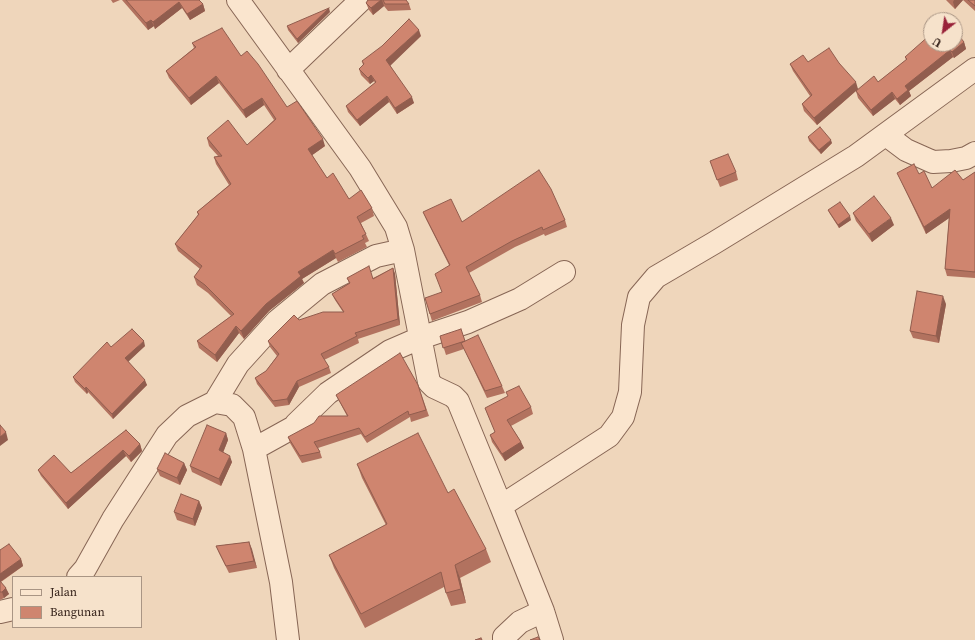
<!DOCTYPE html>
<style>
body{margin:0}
#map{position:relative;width:975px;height:640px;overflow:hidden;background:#efd6bb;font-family:"Source Serif 4",serif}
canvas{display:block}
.legend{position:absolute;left:12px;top:576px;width:130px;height:52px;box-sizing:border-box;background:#f6e2cb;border:1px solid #a99584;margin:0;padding:5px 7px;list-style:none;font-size:12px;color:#35221a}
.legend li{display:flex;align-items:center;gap:8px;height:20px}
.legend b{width:20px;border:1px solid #a99584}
.north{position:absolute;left:923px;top:12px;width:40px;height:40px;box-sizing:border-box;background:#f6e2cb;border:1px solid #a99584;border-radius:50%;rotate:210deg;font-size:11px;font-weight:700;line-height:16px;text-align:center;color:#35221a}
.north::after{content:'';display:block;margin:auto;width:14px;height:18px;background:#982239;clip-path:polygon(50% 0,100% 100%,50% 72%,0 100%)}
</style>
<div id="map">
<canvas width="975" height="640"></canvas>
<ul class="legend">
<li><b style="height:5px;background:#fae5ce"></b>Jalan</li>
<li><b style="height:11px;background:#cf856f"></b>Bangunan</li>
</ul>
<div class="north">U</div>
</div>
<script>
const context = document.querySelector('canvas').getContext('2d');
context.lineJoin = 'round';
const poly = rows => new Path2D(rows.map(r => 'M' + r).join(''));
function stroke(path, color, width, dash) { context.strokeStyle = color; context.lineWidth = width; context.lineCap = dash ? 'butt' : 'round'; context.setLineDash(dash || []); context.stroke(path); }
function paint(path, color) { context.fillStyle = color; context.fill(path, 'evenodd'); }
const minor = poly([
 [238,0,360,168,396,227,403,250,429,382,434,387,453,396,458,401,501,506],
 [288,70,361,0],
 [886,135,906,150,933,162,951,161,966,158,975,153],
 [215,402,238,364,277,321,322,284,376,256,403,250],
 [296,424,328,393,390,351,420,338,468,322,520,299,564,272],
 [254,449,310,418],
 [78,577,85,569,113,519,167,435,187,416,215,402,232,405,244,417,254,449,281,582,288,640],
 [0,612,13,609],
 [504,640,504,637,520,622,543,611],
 [552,640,543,611,501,506,609,436,623,417,630,392,633,325,639,297,656,277,714,243,856,156,975,69]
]);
stroke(minor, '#876655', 24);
stroke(minor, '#fae5ce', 22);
paint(poly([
 [111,0,120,0,113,3],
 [122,0,199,0,203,4,205,11,190,20,182,8,155,29,154,26,148,30],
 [368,0,406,0,409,4,411,10,388,11,384,6,373,15,369,10,366,3],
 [946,0,975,0,975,11,963,0,955,9],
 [330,12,298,43,288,30,287,26],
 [421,36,390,65,414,103,397,114,389,102,360,126,348,112,346,106,375,83,374,81,370,84,361,75,359,69,363,65,362,61],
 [964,42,966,49,954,58,953,57,909,91,911,96,900,105,895,99,873,116,858,98,856,91,817,125,804,111,802,104,810,96,793,71,790,64,808,62,839,63,858,89,878,82,906,60,905,57],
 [192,43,241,56,287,107,325,146,312,155,327,178,349,199,372,208,374,216,361,223,369,241,365,243,367,247,338,262,336,258,302,279,304,283,269,311,244,339,239,333,217,362,199,348,197,341,231,316,208,293,197,285,194,277,200,269,178,251,175,244,198,215,197,212,229,185,216,164,214,157,218,156,209,146,207,138,247,145,274,120,264,105,246,118,219,83,191,105,169,78,166,71,194,48],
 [808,137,832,143,821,154,809,141],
 [710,161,736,172,738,180,720,187],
 [975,172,975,278,947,276,945,269,949,218,926,234,900,179,897,173,919,174,932,188,963,180],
 [828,210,851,220,839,228,830,214],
 [423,212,462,222,565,220,567,227,545,236,544,234,515,247,469,273,480,295,482,302,432,321,425,298,442,293,449,265,426,219],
 [853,213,894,225,872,242,856,221],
 [393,268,395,274,400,325,358,339,359,343,324,360,329,367,331,373,299,387,289,405,275,407,257,384,255,378,266,371,277,356,270,347,268,341,299,320,343,312,335,300,332,294,349,283,347,278,373,278],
 [946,304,939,343,913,338,910,331],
 [440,336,465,341,502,386,505,393,487,398,464,349,446,355],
 [145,346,128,361,147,385,113,419,88,392,87,394,75,382,73,377,111,347],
 [418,385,429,416,411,422,410,417,367,443,361,434,318,448,320,452,322,458,302,463,290,443,288,437,347,416,339,401,336,395],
 [531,407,533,414,511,426,521,442,524,448,505,461,492,442,490,435,495,432,485,408],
 [126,430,140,444,142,451,131,462,126,456,68,509,41,476,38,470,71,473],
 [226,433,228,440,223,453,232,462,221,486,192,472,190,466],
 [184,463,187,470,180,485,160,476,157,469],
 [357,464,448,493,486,549,491,562,460,578,466,603,451,606,446,593,444,587,365,628,334,568,329,555,386,525,362,478],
 [199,501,202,508,195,526,177,520,174,512],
 [249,542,257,568,229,573,219,553,216,546],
 [0,550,21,559,23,566,1,582,9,594,4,598,0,600]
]), '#b2725f');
paint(poly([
 [381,0,382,0,384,6,373,15,371,8],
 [954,0,963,0,955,9,953,2],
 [179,2,182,8,155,29,153,22],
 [203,4,205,11,190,20,187,14],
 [329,8,330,12,298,43,297,39],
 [151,20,154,26,148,30,146,23],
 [419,30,421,36,389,67,386,60],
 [964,42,966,49,954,58,952,52],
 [950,50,953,57,909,91,911,96,900,105,897,99,905,86],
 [371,75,374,81,370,84,368,78],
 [216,76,219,83,191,105,189,98],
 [856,82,858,89,817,125,814,118],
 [892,92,895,99,873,116,871,110],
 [387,96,389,102,360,126,357,120],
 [412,97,414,103,397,114,395,108],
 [262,98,264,105,246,118,243,110],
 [323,139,325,146,311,156,308,149],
 [831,140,832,143,821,154,819,150],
 [950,209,952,216,926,234,924,227],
 [850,216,851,220,839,228,838,225],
 [891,218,894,225,872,242,869,234],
 [333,250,336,258,302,279,304,283,269,311,244,339,241,331,266,304,298,272],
 [393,268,395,274,400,325,398,319],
 [943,296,946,304,939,343,936,336],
 [236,326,239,333,217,362,215,355],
 [144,341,145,346,127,363,125,358],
 [145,380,147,385,113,419,112,414],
 [297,381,299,387,289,405,287,399],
 [86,387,88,392,87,394,85,389],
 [6,432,8,440,0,446,0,437],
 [226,433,228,440,221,457,219,450],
 [521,442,524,448,505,461,502,454],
 [140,444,142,451,131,462,129,456],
 [123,450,126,456,68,509,66,503],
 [230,456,232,462,221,486,219,479],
 [184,463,187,470,180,485,177,478],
 [199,501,202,508,195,526,193,519],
 [249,542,252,549,257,568,254,561],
 [21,559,23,566,0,582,0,574],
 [455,565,460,578,466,603,461,589],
 [6,588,9,594,4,598,2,592]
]), '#915d4e');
const building = poly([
 [126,0,199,0,203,4,187,14,179,2,153,22,151,20,146,23,126,0],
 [368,0,381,0,371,8,366,3,368,0],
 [383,0,406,0,409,4,385,4,383,0],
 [968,0,975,0,975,6,968,0],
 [329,8,297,39,287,26,329,8],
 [409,19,419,30,386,60,412,97,395,108,387,96,357,120,346,106,376,82,371,75,368,78,359,69,364,64,362,61,382,46,409,19],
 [222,28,241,56,247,51,258,64,287,107,297,101,323,139,308,149,327,178,333,173,349,199,361,190,372,208,357,217,366,234,362,236,364,239,335,254,333,250,298,272,301,276,266,304,241,331,236,326,215,355,197,341,234,314,205,285,194,277,202,266,175,244,199,214,197,212,231,184,214,157,222,156,207,138,228,120,247,145,276,119,262,98,243,110,216,76,189,98,166,71,196,47,192,43,222,28],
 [955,31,964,42,952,52,950,50,905,86,908,90,897,99,892,92,871,110,856,91,874,76,878,82,907,59,905,57,931,34,931,44,955,44,955,31],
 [829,48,839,63,856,82,814,118,802,104,812,95,790,64,803,55,808,62,829,48],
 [820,127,831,140,819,150,808,137,820,127],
 [728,154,736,172,717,180,710,161,728,154],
 [914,164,919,174,924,171,932,188,955,170,963,180,975,172,975,272,945,269,950,209,924,227,897,173,914,164],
 [539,170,551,189,565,220,543,230,542,227,512,241,466,267,480,295,430,314,425,298,442,292,435,274,450,265,423,212,451,199,462,222,539,170],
 [874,196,891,218,869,234,853,213,874,196],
 [840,202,850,216,838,225,828,210,840,202],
 [369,266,373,279,393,268,398,319,355,333,357,336,321,354,329,367,297,381,287,399,273,401,255,378,266,371,279,354,268,341,294,315,299,320,323,312,344,312,332,294,350,283,347,278,369,266],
 [917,291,943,296,936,336,910,331,917,291],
 [132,329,144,341,125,358,145,380,112,414,86,387,85,389,73,377,107,342,111,347,132,329],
 [461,329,465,341,443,348,440,336,461,329],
 [478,335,502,386,485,391,461,343,478,335],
 [400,353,418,385,426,410,409,415,408,411,365,437,359,428,314,442,320,452,300,456,288,437,314,423,319,416,348,416,336,395,400,353],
 [519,386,531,407,507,420,521,442,502,454,490,435,495,432,485,408,508,396,506,392,519,386],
 [0,425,6,432,0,437,0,425],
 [207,425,226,433,219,450,230,456,219,479,190,466,207,425],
 [126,430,140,444,129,456,123,450,66,503,38,470,54,455,71,473,126,430],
 [418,433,448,493,454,489,486,549,455,565,461,589,446,593,441,572,361,614,329,555,387,524,357,464,418,433],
 [165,453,184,463,177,478,157,469,165,453],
 [181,494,199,501,193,519,174,512,181,494],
 [249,542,254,561,226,566,216,546,249,542],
 [9,544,21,559,0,574,0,550,9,544],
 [0,581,6,588,2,592,0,592,0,581],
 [538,637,540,640,530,640,538,637],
 [481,638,482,640,475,640,481,638]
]);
paint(building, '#cf856f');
stroke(building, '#915d4e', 1);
</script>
